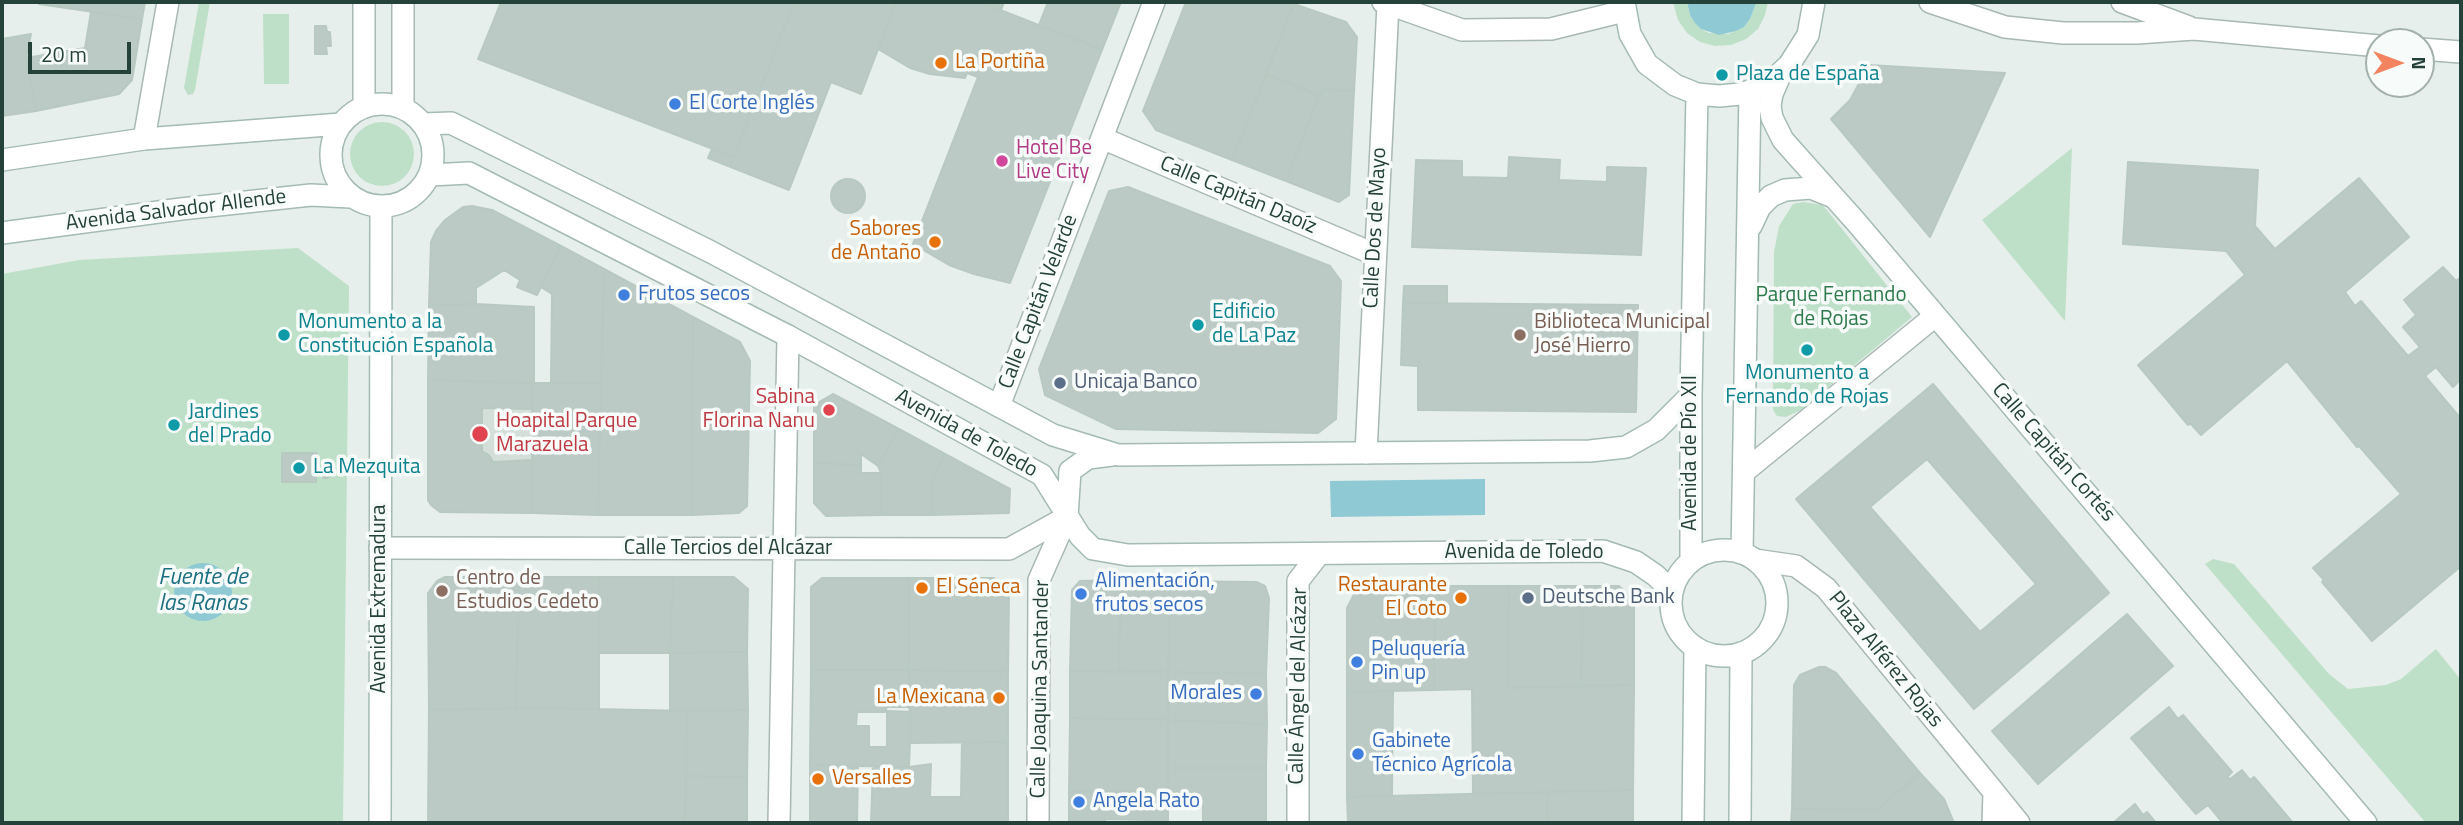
<!DOCTYPE html>
<meta charset="utf-8">
<style>
body{margin:0}
#map{position:relative;width:2463px;height:825px;overflow:hidden;background:#e6efeb;font-family:"Titillium Web",sans-serif}
canvas{display:block}
.frame{position:absolute;inset:0;border:4px solid #24423a;pointer-events:none}
.north{position:absolute;left:2365px;top:28px;width:70px;height:70px;box-sizing:border-box;background:#f7fbf9;border:2px solid #a3b1ad;border-radius:50%;rotate:90deg;font-size:19px;font-weight:700;line-height:28px;text-align:center;color:#24423a}
.north::after{content:'';display:block;margin:auto;width:24px;height:32px;background:#f4845f;clip-path:polygon(50% 0,100% 100%,50% 72%,0 100%)}
.scale{position:absolute;left:28px;top:42px;width:103px;height:32px;box-sizing:border-box;border:4px solid #24423a;border-top:0;padding-left:9px;font-size:21px;line-height:24px;white-space:nowrap;color:#24423a;-webkit-text-stroke:5px #f7fbf9;paint-order:stroke}
</style>
<div id="map">
<canvas width="2463" height="825"></canvas>
<div class="frame"></div>
<div class="north">N</div>
<div class="scale">20 m</div>
</div>
<script>
const context = document.querySelector('canvas').getContext('2d');
context.lineJoin = 'round';
function paint(path, color) { context.fillStyle = color; context.fill(path, 'evenodd'); }
const poly = rows => new Path2D(rows.map(r => 'M' + r).join(''));
function stroke(path, color, width, dash) { context.strokeStyle = color; context.lineWidth = width; context.lineCap = dash ? 'butt' : 'round'; context.setLineDash(dash || []); context.stroke(path); }
function write(font, color, halo, rows, align = 'center') {
  context.font = font + ' "Titillium Web",sans-serif'; context.lineWidth = 7; context.setLineDash([]); context.textBaseline = 'middle'; context.strokeStyle = halo; context.fillStyle = color; for (const [text, x, y, turn = 0] of rows) {
    context.save(); context.translate(x, y); context.rotate((+turn || 0) * Math.PI / 180); context.textAlign = isNaN(turn) ? turn : align; if (halo) context.strokeText(text, 0, 0); context.fillText(text, 0, 0); context.restore();
  }
}
paint(poly([
 [428,380,533,409,532,513,440,512,432,507,428,500]
]), '#d4dfda');
paint(poly([
 [199,2,210,2,195,90,193,94,188,95,184,88],
 [1673,2,1687,2,1690,15,1701,29,1709,33,1728,34,1744,27,1750,19,1756,2,1768,2,1765,15,1758,29,1746,39,1731,45,1715,46,1700,42,1687,33,1678,20],
 [263,14,289,14,289,84,264,84],
 '350 154a32 32 0 1 1 64 0a32 32 0 1 1-64 0Z',
 [2072,148,2065,321,1982,220],
 [1803,202,1822,205,1827,210,1912,317,1801,410,1786,417,1777,416,1773,410,1774,252,1779,226,1793,204],
 [298,248,349,286,343,823,2,823,2,274,79,260],
 [196,564,204,620,195,620,180,609,174,592,180,574],
 [2213,559,2234,564,2329,674,2348,689,2386,685,2401,679,2436,649,2461,680,2461,823,2426,823,2205,564]
]), '#bfe0c8');
paint(poly([
 [1687,2,1756,2,1756,3,1750,19,1744,27,1736,31,1719,35,1701,29,1695,23,1690,15],
 [1485,479,1485,515,1331,517,1330,481],
 '174 592a29 29 0 1 1 58 0a29 29 0 1 1-58 0Z'
]), '#8ec9d4');
const building = poly([
 [39,2,145,2,142,19,39,4,39,2],
 [501,2,794,2,734,157,478,59,501,2],
 [794,2,896,2,861,94,831,82,789,190,708,158,712,149,734,157,794,2],
 [896,2,980,2,1102,50,1010,283,974,274,949,265,913,244,978,77,967,73,965,78,930,74,910,68,878,49,896,2],
 [980,2,1004,2,1001,10,980,2],
 [1048,2,1121,2,1102,50,1039,25,1048,2],
 [1186,2,1288,2,1294,4,1232,160,1156,130,1143,111,1186,2],
 [1294,4,1346,22,1357,37,1354,91,1322,89,1321,96,1266,74,1294,4],
 [91,12,142,19,132,80,119,94,36,111,26,58,85,48,91,12],
 [315,26,326,26,327,32,330,32,331,46,326,46,327,54,315,54,315,26],
 [31,34,26,58,36,111,2,116,2,39,31,34],
 [1869,65,2005,73,1930,237,1831,119,1850,100,1869,65],
 [1266,74,1319,96,1286,181,1232,160,1266,74],
 [1322,89,1354,91,1349,195,1339,202,1286,181,1322,89],
 [1509,157,1560,160,1559,180,1607,182,1607,167,1646,168,1641,255,1412,247,1416,160,1462,161,1462,177,1508,178,1509,157],
 [2128,162,2258,170,2255,226,2275,249,2359,178,2409,237,2345,292,2355,306,2361,301,2408,356,2420,347,2403,327,2416,315,2404,300,2443,267,2456,281,2461,277,2461,379,2453,387,2436,367,2425,376,2461,419,2461,566,2372,641,2322,582,2324,580,2313,568,2401,494,2359,446,2357,447,2287,361,2201,435,2190,423,2188,425,2138,365,2245,275,2226,251,2123,244,2128,162],
 '831 196a17 17 0 1 1 34 0a17 17 0 1 1-34 0Z',
 [1128,187,1330,266,1341,281,1336,419,1318,433,1116,429,1045,395,1039,369,1109,191,1128,187],
 [472,206,492,210,561,246,537,295,517,287,520,280,504,270,476,288,476,304,429,305,431,242,436,231,445,220,463,207,472,206],
 [561,246,604,269,601,383,551,383,552,294,541,287,561,246],
 [604,269,693,317,692,515,598,515,604,269],
 [1404,286,1447,286,1447,303,1403,303,1404,286],
 [1403,303,1638,305,1636,412,1418,410,1418,366,1401,365,1403,303],
 [476,304,534,307,534,383,428,380,429,305,476,304],
 [693,317,740,342,750,361,747,506,739,513,692,515,693,317],
 [428,380,532,383,533,409,482,408,482,451,489,455,493,462,532,460,532,513,440,512,431,505,428,500,428,380],
 [532,383,601,383,598,515,532,513,532,383],
 [1933,384,2109,593,1974,709,1796,499,1933,384],
 [1927,459,2036,584,1980,632,1870,507,1927,459],
 [833,394,899,429,878,466,861,454,861,465,814,463,814,405,833,394],
 [899,429,945,454,931,483,932,515,881,515,881,473,878,466,899,429],
 [282,453,317,453,316,482,282,482,282,453],
 [945,454,1010,489,1009,513,932,515,931,483,945,454],
 [814,463,861,465,861,473,881,473,881,515,826,516,814,503,814,463],
 [323,465,329,465,328,478,323,478,323,465],
 [445,577,519,577,516,708,429,710,428,593,437,581,445,577],
 [519,577,599,577,599,709,516,708,519,577],
 [599,577,673,577,670,653,599,653,599,577],
 [673,577,734,577,748,589,747,652,670,653,673,577],
 [822,578,909,578,909,670,811,670,811,587,822,578],
 [909,578,994,578,1006,586,1009,592,1008,672,909,670,909,578],
 [1121,580,1170,581,1168,672,1119,672,1121,580],
 [1121,580,1119,672,1070,671,1072,590,1080,581,1121,580],
 [1170,581,1256,582,1265,586,1269,598,1266,674,1168,672,1170,581],
 [1359,585,1435,586,1434,690,1347,692,1347,608,1359,585],
 [1435,586,1509,586,1508,688,1634,685,1633,790,1473,794,1472,689,1434,690,1435,586],
 [1509,586,1583,586,1581,686,1508,688,1509,586],
 [1583,586,1619,586,1634,601,1634,685,1581,686,1583,586],
 [2127,614,2173,666,2038,784,1992,731,2127,614],
 [747,652,748,710,670,710,670,653,747,652],
 [1819,667,1825,667,1836,673,1920,773,1877,810,1792,809,1794,685,1800,675,1819,667],
 [811,670,909,670,910,707,887,707,885,712,857,712,856,726,869,726,869,747,887,747,887,711,911,712,909,767,810,765,811,670],
 [909,670,1008,672,1008,742,910,743,909,670],
 [1070,671,1168,672,1168,720,1070,718,1070,671],
 [1168,672,1266,674,1267,724,1168,720,1168,672],
 [1393,691,1392,796,1347,797,1347,692,1393,691],
 [2169,707,2178,719,2183,715,2232,772,2227,777,2230,779,2242,770,2250,780,2254,777,2293,823,2223,823,2208,805,2196,814,2131,738,2169,707],
 [551,708,687,711,685,823,428,823,429,710,551,708],
 [748,710,747,777,686,776,687,711,748,710],
 [1070,718,1168,720,1168,792,1069,791,1070,718],
 [1168,720,1267,724,1266,768,1168,768,1168,720],
 [962,742,1008,742,1008,823,871,823,873,767,909,767,931,764,930,797,961,797,962,742],
 [810,765,858,767,857,823,810,823,810,765],
 [1168,768,1266,768,1266,823,1203,823,1203,797,1196,797,1196,793,1168,792,1168,768],
 [1920,773,1944,799,1954,823,1791,823,1792,809,1877,810,1920,773],
 [686,776,747,777,747,823,685,823,686,776],
 [1633,790,1633,823,1547,823,1547,792,1633,790],
 [1069,791,1168,792,1168,823,1150,823,1150,820,1105,819,1105,823,1069,823,1069,791],
 [1547,792,1547,823,1348,823,1347,797,1547,792],
 [2135,804,2143,815,2147,812,2156,823,2113,823,2135,804]
]);
paint(building, '#bbcac4');
stroke(building, '#b8c9c2', 2);
const minor = poly([
 [1930,2,2005,27,2063,33,2137,33,2194,29,2379,46],
 [2122,2,2189,27],
 [2421,49,2461,52],
 [1102,138,1374,254],
 [144,139,168,2],
 [999,406,1154,2],
 [1366,453,1388,4],
 [1745,471,1935,316],
 [380,548,1009,549,1067,517],
 [1755,560,1796,566,1826,588,1994,792],
 [779,823,788,336],
 [1038,823,1039,580,1067,517],
 [1298,823,1298,581,1319,554],
 [1993,823,1994,792,2019,823]
]);
const tertiary = poly([
 [1383,2,1462,30,1551,29,1624,11],
 [364,107,364,2],
 [403,108,403,2]
]);
const secondary = poly([
 [1624,2,1630,34,1647,64,1675,85,1697,94,1719,96,1740,94,1759,88,1774,79,1789,65,1808,35,1814,2],
 [1781,73,1772,94,1770,106,1772,118,1783,140,1857,223,2366,823],
 '331 155a51 51 0 1 1 102 0a51 51 0 1 1-102 0Z',
 [423,124,451,123,711,252,1053,435,1118,455,1590,451,1626,447,1656,430,1691,395],
 [2,160,144,139,341,124],
 [430,175,469,173,788,336,1042,475,1080,536,1093,549,1128,555,1603,551,1636,562,1655,575,1672,591],
 [1751,226,1760,207,1771,196,1785,190,1811,188,1831,196],
 [2,233,181,209,311,195,350,197],
 [1067,517,1070,471,1088,458,1112,455],
 '1671 603a53 53 0 1 1 106 0a53 53 0 1 1-106 0Z',
 [1742,553,1750,91],
 [1691,561,1691,395,1697,94],
 [380,823,381,207],
 [1693,823,1695,647],
 [1740,823,1741,653]
]);
stroke(minor, '#a8b8b2', 24);
stroke(tertiary, '#a8b8b2', 24);
stroke(secondary, '#a4bbb3', 24);
stroke(minor, '#fff', 21);
stroke(tertiary, '#fff', 21);
stroke(secondary, '#fff', 21);
for (const [x, y, r, color] of [
 [941,63,7,"#e8710a"],
 [1722,75,7,"#0f9aa8"],
 [675,104,7,"#3f7fe0"],
 [1002,161,7,"#d1479c"],
 [935,242,7,"#e8710a"],
 [624,295,7,"#3f7fe0"],
 [1198,325,7,"#0f9aa8"],
 [284,335,7,"#0f9aa8"],
 [1520,335,7,"#8d6e63"],
 [1807,350,7,"#0f9aa8"],
 [1060,383,7,"#5c6f8a"],
 [829,410,7,"#e0444e"],
 [174,425,7,"#0f9aa8"],
 [480,434,9,"#e0444e"],
 [299,468,7,"#0f9aa8"],
 [922,588,7,"#e8710a"],
 [442,591,7,"#8d6e63"],
 [1081,594,7,"#3f7fe0"],
 [1461,598,7,"#e8710a"],
 [1528,598,7,"#5c6f8a"],
 [1357,662,7,"#3f7fe0"],
 [1256,694,7,"#3f7fe0"],
 [999,698,7,"#e8710a"],
 [1358,754,7,"#3f7fe0"],
 [818,779,7,"#e8710a"],
 [1079,802,7,"#3f7fe0"]
]) { const dot = new Path2D(); dot.arc(x, y, r, 0, 2 * Math.PI); context.fillStyle = color; context.fill(dot); stroke(dot, '#f7fbf9', 2.5); }
write('21px', '#c56008', '#f7fbf9', [
 ["La Portiña",955,63],
 ["Sabores",921,230,"right"],
 ["de Antaño",921,254,"right"],
 ["Restaurante",1447,586,"right"],
 ["El Coto",1447,610,"right"],
 ["El Séneca",936,588],
 ["La Mexicana",985,698,"right"],
 ["Versalles",832,779]
], 'left');
write('21px', '#0d838f', '#f7fbf9', [
 ["Plaza de España",1736,75],
 ["Edificio",1212,313],
 ["de La Paz",1212,337],
 ["Monumento a la",298,323],
 ["Constitución Española",298,347],
 ["Monumento a",1807,374,"center"],
 ["Fernando de Rojas",1807,398,"center"],
 ["Jardines",188,413],
 ["del Prado",188,437],
 ["La Mezquita",313,468]
], 'left');
write('21px', '#366cbe', '#f7fbf9', [
 ["El Corte Inglés",689,104],
 ["Frutos secos",638,295],
 ["Alimentación,",1095,582],
 ["frutos secos",1095,606],
 ["Peluquería",1371,650],
 ["Pin up",1371,674],
 ["Morales",1242,694,"right"],
 ["Gabinete",1372,742],
 ["Técnico Agrícola",1372,766],
 ["Angela Rato",1093,802]
], 'left');
write('21px', '#b23c85', '#f7fbf9', [
 ["Hotel Be",1016,149],
 ["Live City",1016,173]
], 'left');
write('21px', '#24423a', '#f7fbf9', [
 ["Calle Capitán Daoíz",1238,196,23],
 ["Avenida Salvador Allende",176,211,-7],
 ["Calle Dos de Mayo",1376,228,-87],
 ["Calle Capitán Velarde",1039,302,-69],
 ["Avenida de Toledo",966,434,29],
 ["Avenida de Pío XII",1691,453,-90],
 ["Calle Capitán Cortés",2053,453,49],
 ["Calle Tercios del Alcázar",728,549],
 ["Avenida de Toledo",1524,553],
 ["Avenida Extremadura",380,599,-90],
 ["Plaza Alférez Rojas",1885,660,51],
 ["Calle Ángel del Alcázar",1299,686,-89],
 ["Calle Joaquina Santander",1041,689,-89]
]);
write('21px', '#2d7a4b', '#f7fbf9', [
 ["Parque Fernando",1831,296],
 ["de Rojas",1831,320]
]);
write('21px', '#785e54', '#f7fbf9', [
 ["Biblioteca Municipal",1534,323],
 ["José Hierro",1534,347],
 ["Centro de",456,579],
 ["Estudios Cedeto",456,603]
], 'left');
write('21px', '#4e5e75', '#f7fbf9', [
 ["Unicaja Banco",1074,383],
 ["Deutsche Bank",1542,598]
], 'left');
write('21px', '#be3a42', '#f7fbf9', [
 ["Sabina",815,398],
 ["Florina Nanu",815,422],
 ["Hoapital Parque",496,422,"left"],
 ["Marazuela",496,446,"left"]
], 'right');
write('italic 23px', '#1c6f80', '#f7fbf9', [
 ["Fuente de",203,578],
 ["las Ranas",203,604]
]);
</script>
